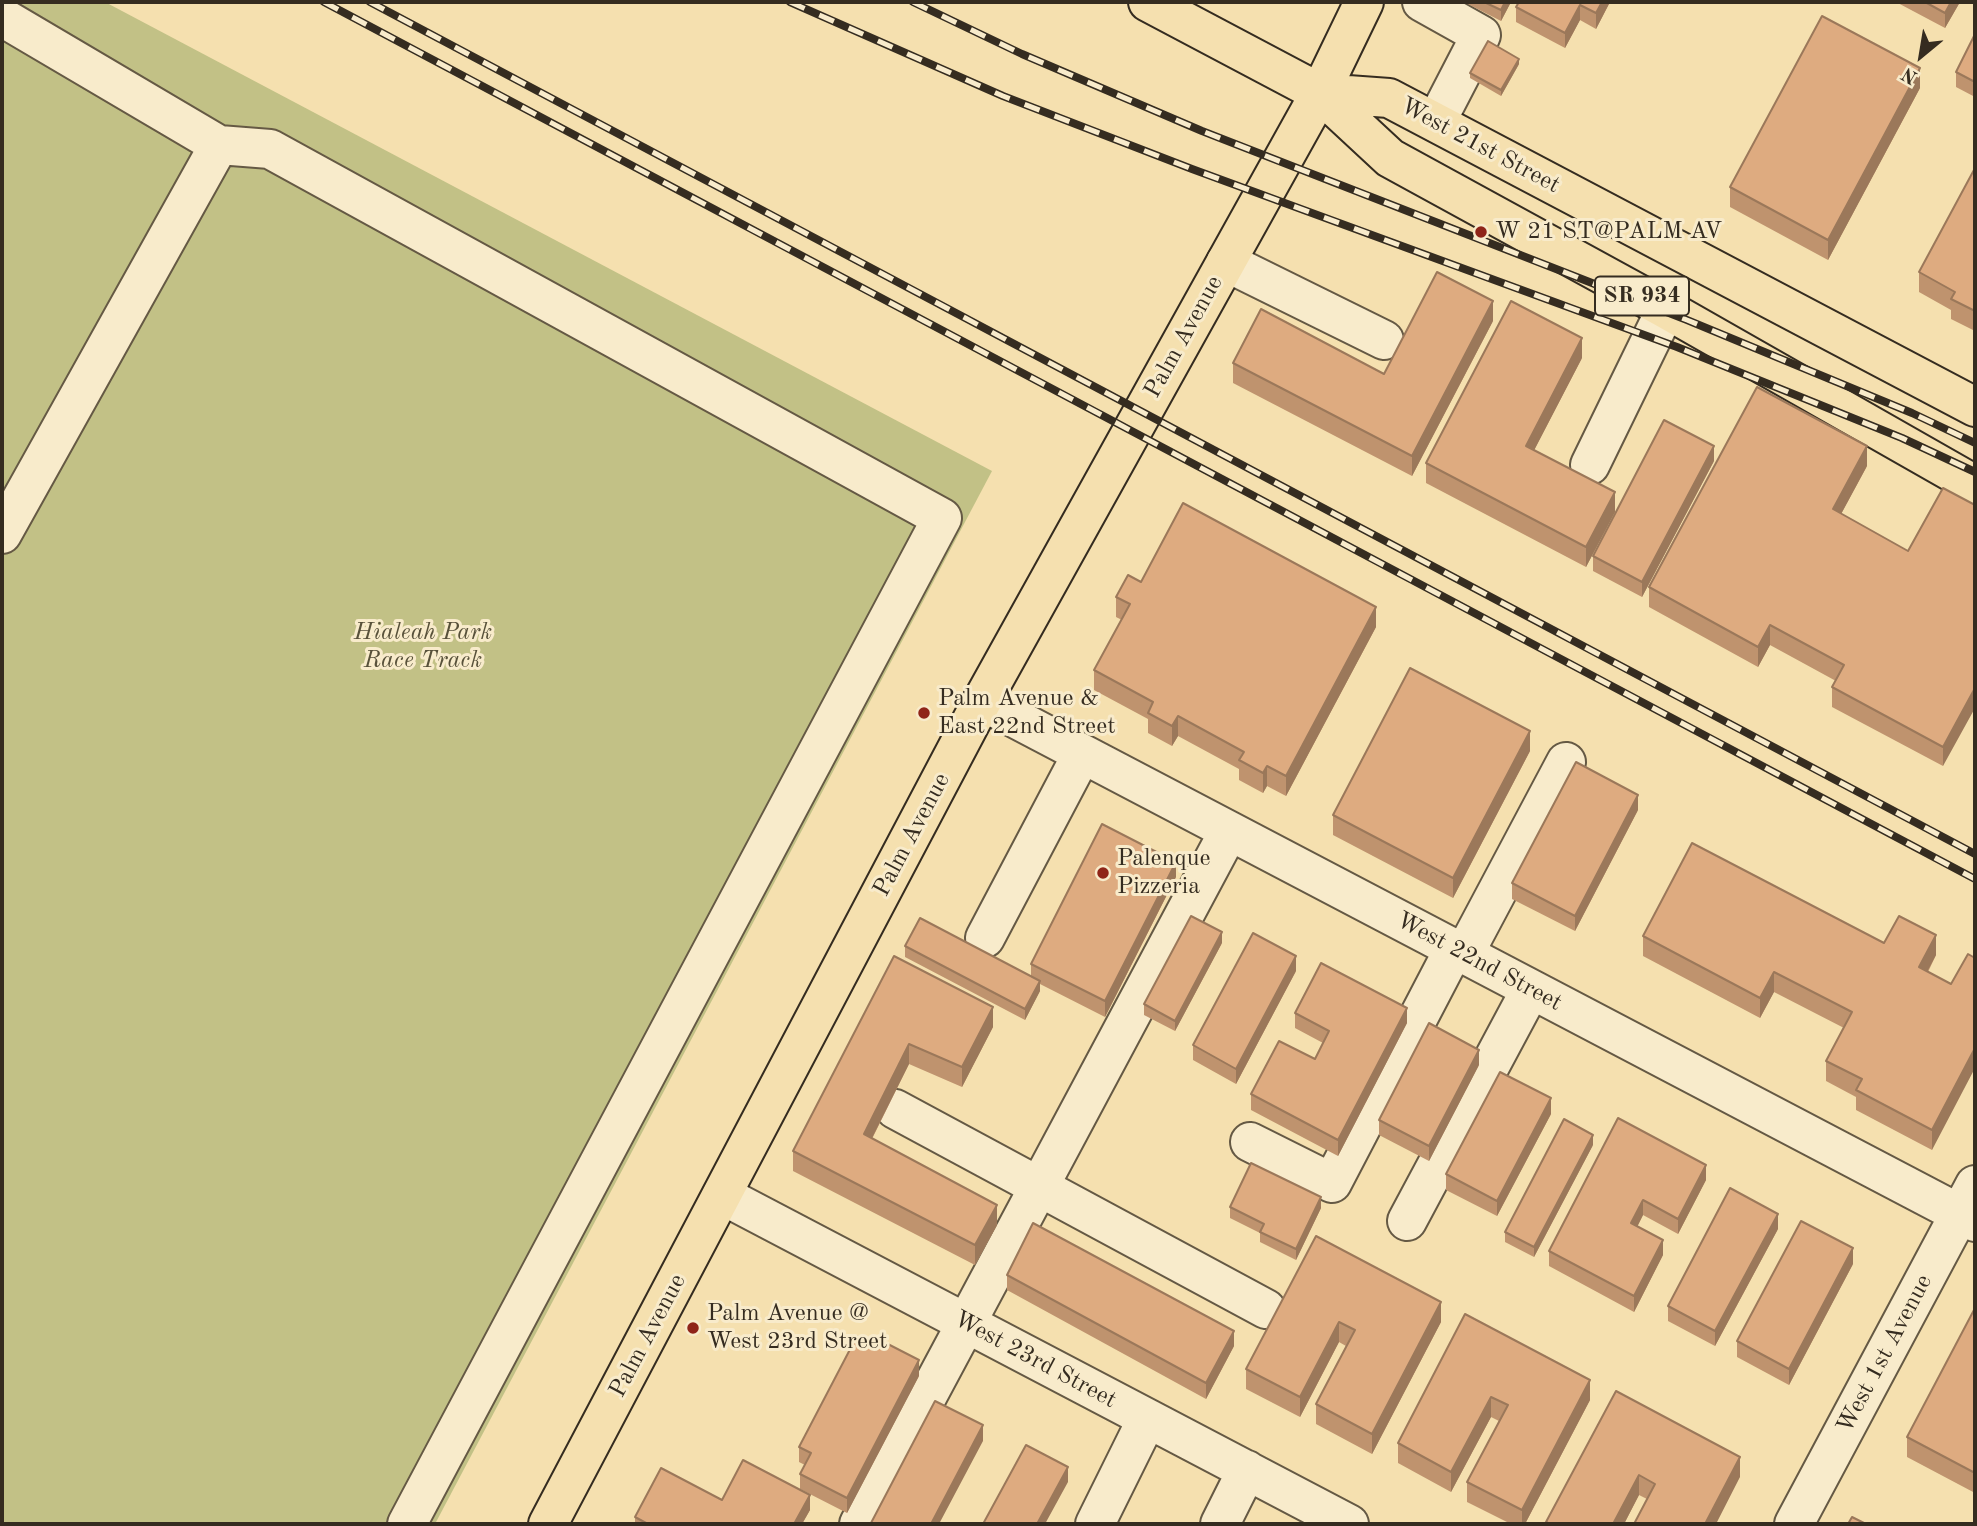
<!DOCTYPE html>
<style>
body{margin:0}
#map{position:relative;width:1977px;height:1526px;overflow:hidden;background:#f5e0af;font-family:"Old Standard TT",serif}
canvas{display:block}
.frame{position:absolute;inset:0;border:4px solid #352c20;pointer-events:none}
.north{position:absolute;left:1886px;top:21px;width:70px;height:70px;-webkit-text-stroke:5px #f8ebcb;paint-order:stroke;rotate:210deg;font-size:19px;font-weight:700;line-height:28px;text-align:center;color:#352c20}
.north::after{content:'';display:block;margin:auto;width:24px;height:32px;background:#352c20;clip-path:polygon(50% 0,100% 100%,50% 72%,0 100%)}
</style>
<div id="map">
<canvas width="1977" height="1526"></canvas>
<div class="frame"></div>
<div class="north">N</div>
</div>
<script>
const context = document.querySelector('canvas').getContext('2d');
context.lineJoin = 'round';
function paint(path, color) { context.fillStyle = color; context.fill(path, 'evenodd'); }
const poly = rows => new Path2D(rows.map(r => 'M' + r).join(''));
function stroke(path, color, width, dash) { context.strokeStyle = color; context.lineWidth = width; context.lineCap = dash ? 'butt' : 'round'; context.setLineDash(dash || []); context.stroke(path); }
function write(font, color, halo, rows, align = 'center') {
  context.font = font + ' "Old Standard TT",serif'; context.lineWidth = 6; context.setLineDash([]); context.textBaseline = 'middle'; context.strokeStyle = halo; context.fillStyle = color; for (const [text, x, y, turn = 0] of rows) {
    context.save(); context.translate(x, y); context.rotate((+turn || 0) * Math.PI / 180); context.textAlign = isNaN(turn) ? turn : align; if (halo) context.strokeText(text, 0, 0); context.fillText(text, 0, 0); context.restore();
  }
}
paint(poly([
 [2,2,105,2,992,471,435,1524,2,1524]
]), '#c2c186');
const minor = poly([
 [1422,2,1481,35,1436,122],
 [2,17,219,145,2,534],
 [219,145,270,149,942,518,407,1524],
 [1226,262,1384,340],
 [1590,465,1666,309],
 [982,701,1975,1222],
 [985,938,1082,754],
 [1464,954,1566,762],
 [895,1109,1266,1309],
 [1250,1142,1332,1183,1454,949],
 [722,1195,1349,1524],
 [1407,1221,1531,989],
 [859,1524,1229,831],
 [1095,1524,1147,1419],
 [1220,1524,1247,1470],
 [1794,1524,1975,1185]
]);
const major = poly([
 [1148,2,1320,93,1390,158,1666,309,1975,485],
 [1320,93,1389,98,1975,407],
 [548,1524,982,701,1320,93,1364,2]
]);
stroke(minor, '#655944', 42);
stroke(major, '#352c20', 42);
stroke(minor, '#f8ebcb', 38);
stroke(major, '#f5e0af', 38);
const rail = poly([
 [324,2,1975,879],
 [370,2,1975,854],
 [790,2,1003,96,1192,169,1677,347,1902,438,1975,472],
 [913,2,1022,54,1202,131,1687,320,1912,413,1975,443]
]);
stroke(rail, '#352c20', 8);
stroke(rail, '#f8ebcb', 5, [16]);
paint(poly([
 [1464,2,1511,2,1501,21],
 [1610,2,1596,29,1580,20,1565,48,1516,22,1516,7],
 [1896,2,1960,2,1945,28],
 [1975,34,1975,97,1956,87,1956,72],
 [1519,64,1501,96,1470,78,1470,73],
 [1920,88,1828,260,1730,207,1730,187],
 [1975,168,1975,331,1951,319,1951,310,1919,292,1919,272],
 [1493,321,1412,476,1233,383,1233,363,1384,374],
 [1582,358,1534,450,1615,512,1586,567,1426,483,1426,463],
 [1714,461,1642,597,1593,571,1593,556],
 [1867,466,1841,514,1908,551,1975,505,1943,766,1832,707,1832,687,1836,681,1770,645,1758,667,1649,607,1649,587],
 [1141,582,1376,627,1286,796,1267,786,1263,793,1239,780,1239,769,1178,736,1172,746,1148,733,1148,719,1094,690,1094,670,1122,620,1116,617,1116,597],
 [1530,751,1453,898,1333,835,1333,815],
 [1638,810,1575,931,1512,899,1512,883],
 [1176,877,1105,1017,1040,984,1040,991,1025,1020,905,957,905,946,1031,976,1031,964],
 [1643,936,1884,943,1936,955,1928,972,1951,984,1932,1150,1856,1110,1856,1097,1826,1081,1826,1061,1844,1028,1774,992,1760,1018,1643,956],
 [1222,943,1175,1031,1144,1015,1144,1004],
 [894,956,993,1027,962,1087,909,1064,872,1139,997,1225,975,1265,793,1171,793,1151],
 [1296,971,1236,1084,1193,1060,1193,1045],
 [1295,1013,1407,1023,1338,1156,1251,1110,1251,1094,1315,1059,1323,1043,1295,1028],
 [1479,1065,1429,1161,1379,1135,1379,1120],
 [1551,1114,1497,1216,1446,1190,1446,1174],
 [1618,1118,1706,1180,1678,1234,1643,1215,1637,1227,1663,1255,1634,1312,1549,1266,1549,1251],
 [1593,1145,1534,1257,1505,1242,1505,1232],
 [1230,1207,1321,1208,1296,1260,1260,1242,1260,1233,1230,1218],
 [1778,1229,1715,1346,1668,1321,1668,1306],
 [1316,1236,1441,1322,1372,1454,1316,1424,1316,1404,1346,1346,1339,1342,1300,1417,1246,1389,1246,1369],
 [1853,1264,1789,1385,1737,1357,1737,1341],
 [1007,1275,1234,1346,1206,1399,1007,1290],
 [1975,1308,1975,1493,1907,1457,1907,1437],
 [1465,1314,1590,1400,1525,1524,1511,1524,1467,1502,1467,1482,1499,1421,1491,1417,1451,1492,1398,1463,1398,1443],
 [919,1376,847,1513,800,1489,800,1474,805,1465,799,1462,799,1447],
 [1616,1391,1740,1477,1647,1499,1639,1495,1624,1524,1546,1524,1546,1522],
 [722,1500,810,1510,802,1524,635,1524,635,1517]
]), '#bf936e');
paint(poly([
 [1505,2,1511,2,1501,21,1501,10],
 [1602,2,1610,2,1596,29,1596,13],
 [1951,2,1960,2,1945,28,1945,13],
 [1580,5,1580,20,1565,48,1565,33],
 [1519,59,1519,64,1501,96,1501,90],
 [1920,68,1920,88,1828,260,1828,240],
 [1493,301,1493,321,1412,476,1412,456],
 [1582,338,1582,358,1526,466,1526,446],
 [1714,446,1714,461,1642,597,1642,582],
 [1867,446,1867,466,1833,529,1833,509],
 [1615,492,1615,512,1586,567,1586,547],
 [1376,607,1376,627,1286,796,1286,776],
 [1770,625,1770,645,1758,667,1758,647],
 [1975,688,1975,708,1943,766,1943,747],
 [1178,716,1178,736,1172,746,1172,726],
 [1530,731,1530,751,1453,898,1453,878],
 [1267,766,1267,786,1263,793,1263,773],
 [1638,795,1638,810,1575,931,1575,916],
 [1176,862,1176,877,1105,1017,1105,1001],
 [1222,932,1222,943,1175,1031,1175,1021],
 [1936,935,1936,955,1919,987,1919,967],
 [1296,956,1296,971,1236,1084,1236,1069],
 [1774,972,1774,992,1760,1018,1760,998],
 [1040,981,1040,991,1025,1020,1025,1009],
 [993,1007,993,1027,962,1087,962,1067],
 [1407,1008,1407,1023,1338,1156,1338,1140],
 [909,1044,909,1064,864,1154,864,1134],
 [1975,1048,1975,1068,1932,1150,1932,1130],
 [1479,1050,1479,1065,1429,1161,1429,1146],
 [1551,1098,1551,1114,1497,1216,1497,1201],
 [1593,1135,1593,1145,1534,1257,1534,1247],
 [1706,1165,1706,1180,1678,1234,1678,1219],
 [1321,1197,1321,1208,1296,1260,1296,1249],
 [1643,1200,1643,1215,1631,1239,1631,1223],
 [997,1205,997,1225,975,1265,975,1245],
 [1778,1214,1778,1229,1715,1346,1715,1331],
 [1663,1240,1663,1255,1634,1312,1634,1296],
 [1853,1248,1853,1264,1789,1385,1789,1369],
 [1441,1302,1441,1322,1372,1454,1372,1434],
 [1339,1322,1339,1342,1300,1417,1300,1397],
 [1234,1331,1234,1346,1206,1399,1206,1383],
 [919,1360,919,1376,847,1513,847,1498],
 [1590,1380,1590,1400,1525,1524,1522,1524,1522,1510],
 [1491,1397,1491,1417,1451,1492,1451,1472],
 [983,1425,983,1441,939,1524,931,1524],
 [1740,1457,1740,1477,1716,1524,1705,1524],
 [1068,1467,1068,1482,1045,1524,1037,1524],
 [1639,1475,1639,1495,1624,1524,1613,1524],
 [810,1495,810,1510,802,1524,794,1524]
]), '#9b785a');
const building = poly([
 [1484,2,1505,2,1501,10,1484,2],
 [1519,2,1602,2,1596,13,1580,5,1565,33,1516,7,1519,2],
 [1925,2,1951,2,1945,13,1925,2],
 [1822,16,1920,68,1828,240,1730,187,1822,16],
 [1975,34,1975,82,1956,72,1975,34],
 [1488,41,1519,59,1501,90,1470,73,1488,41],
 [1975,168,1975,311,1951,299,1955,292,1919,272,1975,168],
 [1437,272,1493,301,1412,456,1233,363,1261,309,1384,374,1437,272],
 [1511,301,1582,338,1526,446,1615,492,1586,547,1426,463,1511,301],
 [1757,387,1867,446,1833,509,1908,551,1943,488,1975,505,1975,688,1943,747,1832,687,1844,665,1770,625,1758,647,1649,587,1757,387],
 [1664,420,1714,446,1642,582,1593,556,1664,420],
 [1183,503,1376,607,1286,776,1267,766,1263,773,1239,760,1244,752,1178,716,1172,726,1148,713,1153,702,1094,670,1130,604,1116,597,1128,575,1141,582,1183,503],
 [1410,668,1530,731,1453,878,1333,815,1410,668],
 [1576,762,1638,795,1575,916,1512,883,1576,762],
 [1102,824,1176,862,1105,1001,1031,964,1102,824],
 [1692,843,1884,943,1899,916,1936,935,1919,967,1951,984,1968,954,1975,958,1975,1048,1932,1130,1856,1090,1862,1079,1826,1061,1852,1012,1774,972,1760,998,1643,936,1692,843],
 [1191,916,1222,932,1175,1021,1144,1004,1191,916],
 [920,918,1040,981,1025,1009,905,946,920,918],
 [1253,933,1296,956,1236,1069,1193,1045,1253,933],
 [894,956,993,1007,962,1067,909,1044,864,1134,997,1205,975,1245,793,1151,894,956],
 [1321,963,1407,1008,1338,1140,1251,1094,1279,1041,1315,1059,1329,1031,1295,1013,1321,963],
 [1429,1023,1479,1050,1429,1146,1379,1120,1429,1023],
 [1500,1072,1551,1098,1497,1201,1446,1174,1500,1072],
 [1618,1118,1706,1165,1678,1219,1643,1200,1631,1223,1663,1240,1634,1296,1549,1251,1618,1118],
 [1564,1119,1593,1135,1534,1247,1505,1232,1564,1119],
 [1251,1163,1321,1197,1296,1249,1260,1232,1264,1224,1230,1207,1251,1163],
 [1730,1188,1778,1214,1715,1331,1668,1306,1730,1188],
 [1801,1221,1853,1248,1789,1369,1737,1341,1801,1221],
 [1033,1223,1234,1331,1206,1383,1007,1275,1033,1223],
 [1316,1236,1441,1302,1372,1434,1316,1404,1355,1330,1339,1322,1300,1397,1246,1369,1316,1236],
 [1975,1308,1975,1473,1907,1437,1975,1308],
 [1465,1314,1590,1380,1522,1510,1467,1482,1508,1405,1491,1397,1451,1472,1398,1443,1465,1314],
 [857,1336,876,1347,880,1340,919,1360,847,1498,800,1474,811,1453,799,1447,857,1336],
 [1616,1391,1740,1457,1705,1524,1634,1524,1655,1484,1639,1475,1613,1524,1550,1524,1546,1522,1616,1391],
 [935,1401,983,1425,931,1524,873,1524,871,1523,935,1401],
 [1026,1445,1068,1467,1037,1524,983,1524,1026,1445],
 [743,1460,810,1495,794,1524,648,1524,635,1517,661,1468,722,1500,743,1460],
 [1852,1517,1866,1524,1848,1524,1852,1517]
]);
paint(building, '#deab80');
stroke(building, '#9b785a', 2);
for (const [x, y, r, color] of [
 [1481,232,7,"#8f2418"],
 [924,713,7,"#8f2418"],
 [1103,873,7,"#8f2418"],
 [693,1328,7,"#8f2418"]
]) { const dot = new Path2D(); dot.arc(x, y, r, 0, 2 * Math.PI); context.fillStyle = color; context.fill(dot); stroke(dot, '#f8ebcb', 2.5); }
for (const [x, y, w] of [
 [1642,296,94]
]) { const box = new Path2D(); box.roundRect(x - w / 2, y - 19.5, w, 39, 5); context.fillStyle = '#f8ebcb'; context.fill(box); stroke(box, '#352c20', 2); }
write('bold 23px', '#352c20', null, [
 ["SR 934",1642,296]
]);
write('24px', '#352c20', '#f8ebcb', [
 ["West 21st Street",1480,146,28],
 ["Palm Avenue",1184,337,-61],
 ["Palm Avenue",912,835,-62],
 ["West 22nd Street",1479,962,28],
 ["Palm Avenue",648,1336,-62],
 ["West 1st Avenue",1885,1354,-62],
 ["West 23rd Street",1035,1360,28]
]);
write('24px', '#352c20', '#f8ebcb', [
 ["W 21 ST@PALM AV",1495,232],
 ["Palm Avenue &",938,699],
 ["East 22nd Street",938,727],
 ["Palenque",1117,859],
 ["Pizzeria",1117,887],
 ["Palm Avenue @",707,1314],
 ["West 23rd Street",707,1342]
], 'left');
write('italic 24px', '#58513a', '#f8ebcb', [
 ["Hialeah Park",423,633],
 ["Race Track",423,661]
]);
</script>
